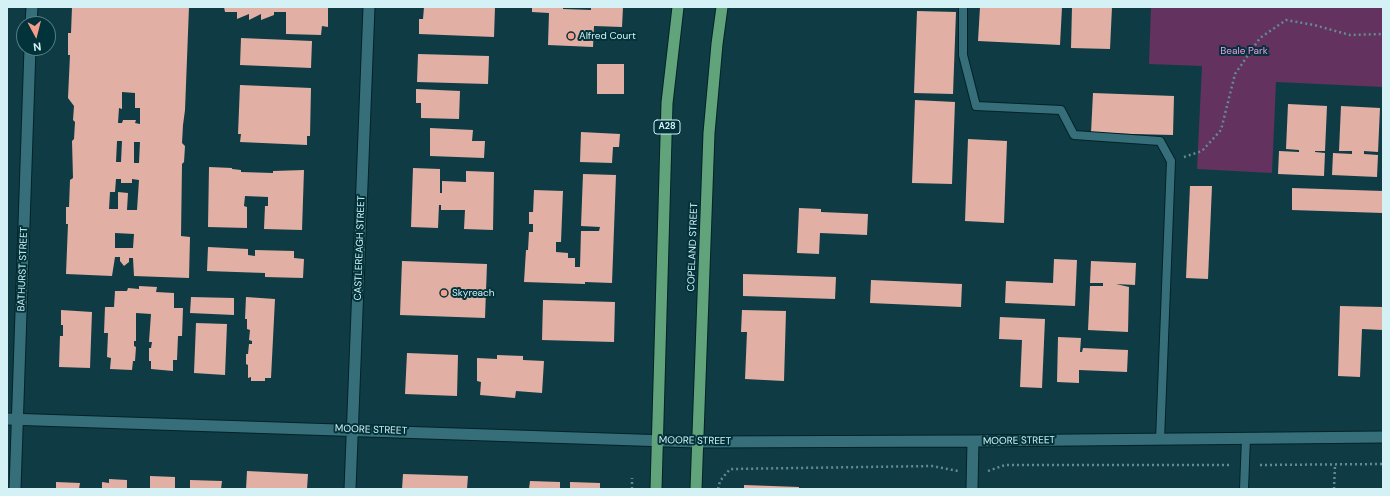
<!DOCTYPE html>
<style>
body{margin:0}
#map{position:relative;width:1390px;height:496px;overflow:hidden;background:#0f3c44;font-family:"DM Sans",sans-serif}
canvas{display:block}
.frame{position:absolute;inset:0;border:8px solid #d4f1f6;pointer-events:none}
.north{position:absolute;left:16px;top:16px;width:40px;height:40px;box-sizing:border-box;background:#02323a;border:1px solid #567e85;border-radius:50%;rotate:173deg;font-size:11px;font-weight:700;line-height:16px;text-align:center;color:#d4f1f6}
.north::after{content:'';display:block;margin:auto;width:14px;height:18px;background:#f49d8d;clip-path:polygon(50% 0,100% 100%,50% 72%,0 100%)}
</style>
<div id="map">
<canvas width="1390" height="496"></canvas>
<div class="frame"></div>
<div class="north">N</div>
</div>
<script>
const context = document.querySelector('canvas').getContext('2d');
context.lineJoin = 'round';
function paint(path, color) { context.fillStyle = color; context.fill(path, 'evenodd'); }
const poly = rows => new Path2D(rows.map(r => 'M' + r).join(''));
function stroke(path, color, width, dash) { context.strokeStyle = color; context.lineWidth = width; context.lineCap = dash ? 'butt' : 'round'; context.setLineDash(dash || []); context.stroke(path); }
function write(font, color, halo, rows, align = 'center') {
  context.font = font + ' "DM Sans",sans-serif'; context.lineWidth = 4; context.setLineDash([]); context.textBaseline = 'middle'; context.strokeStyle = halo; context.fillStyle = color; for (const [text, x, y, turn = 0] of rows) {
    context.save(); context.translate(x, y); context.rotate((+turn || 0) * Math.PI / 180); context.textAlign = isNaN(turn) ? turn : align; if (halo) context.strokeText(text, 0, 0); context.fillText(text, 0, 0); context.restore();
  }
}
paint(poly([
 [1151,7,1383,7,1383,87,1276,82,1272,173,1197,169,1202,66,1149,64]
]), '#63325e');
paint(poly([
 [72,7,189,7,185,110,183,125,182,143,185,146,184,162,182,164,181,236,190,237,189,278,134,276,133,258,129,258,129,262,124,266,120,261,120,257,115,257,112,276,66,274,68,224,66,224,66,207,69,207,70,180,73,178,72,141,74,139,75,122,73,120,74,106,68,98,70,55,68,55,68,33,71,33],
 [122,92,135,93,135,108,140,108,140,124,135,123,136,120,123,120,122,123,118,123,119,108,122,109],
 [117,141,122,141,121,162,116,162],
 [134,142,140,142,139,163,134,163],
 [116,179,121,179,121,183,132,183,132,179,139,180,137,210,127,210,128,193,118,192,118,209,109,209,110,192,115,192],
 [115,233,134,234,133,248,115,248],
 [224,7,328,7,328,27,322,26,321,35,286,34,286,12,274,12,274,15,261,20,261,14,249,20,249,14,237,19,237,12,225,12],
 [424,7,495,7,494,37,419,34,419,19,423,19],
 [532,7,563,7,563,9,591,10,591,7,623,7,622,27,594,26,593,47,548,45,549,13,532,12],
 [980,7,1062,7,1060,45,978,41],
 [1072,7,1112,7,1110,49,1071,48],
 [917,11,956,12,953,94,914,93],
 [241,38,312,41,311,68,240,65],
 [418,54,489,56,488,84,417,82],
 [597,64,624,64,624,94,597,94],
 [240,85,311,88,310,136,307,136,307,145,240,142,241,134,238,134],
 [416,89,460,91,459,119,421,118,421,103,416,103],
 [1093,93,1174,96,1173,135,1091,133],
 [915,100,955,102,952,184,912,183],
 [1288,104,1327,106,1325,151,1315,151,1315,152,1325,153,1324,176,1278,174,1279,151,1299,152,1299,150,1286,149],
 [1341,106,1380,108,1378,152,1364,151,1364,154,1378,155,1377,177,1332,175,1333,153,1352,154,1352,151,1339,151],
 [430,128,473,130,472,141,485,141,484,158,430,156],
 [581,132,620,134,619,147,613,147,612,163,580,162],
 [968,139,1007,141,1004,223,965,221],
 [209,167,232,168,232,169,241,170,241,172,273,173,273,171,304,170,302,230,264,229,265,206,268,206,268,197,245,196,244,206,247,207,247,228,208,227],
 [413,168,440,169,440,193,442,193,442,181,466,182,466,171,494,172,493,230,464,229,465,210,441,210,441,205,439,205,438,228,411,227],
 [583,174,616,175,612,283,585,282,585,284,524,282,526,250,528,250,529,232,533,232,533,224,529,224,529,212,533,212,534,190,563,191,561,242,556,242,556,252,568,253,568,258,575,258,575,267,580,267,581,231,599,231,600,227,581,226],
 [1190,186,1212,186,1208,279,1186,278],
 [1292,188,1383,191,1383,213,1292,210],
 [799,208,821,209,821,212,868,214,867,235,820,233,819,254,797,253],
 [208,247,248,249,248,255,255,256,255,250,294,251,294,258,304,259,303,278,265,277,265,273,207,271],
 [1054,259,1077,260,1075,306,1005,303,1006,281,1053,283],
 [402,261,487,264,485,318,400,315],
 [1091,261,1136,263,1135,285,1116,284,1129,287,1128,332,1088,330,1090,286,1103,286,1103,283,1090,283],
 [743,274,836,277,835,299,743,296],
 [871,280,962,284,961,307,870,303],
 [139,286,157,287,156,292,174,293,174,308,183,308,182,336,178,336,177,360,173,360,173,371,151,369,151,361,149,361,149,348,151,348,152,342,149,342,151,314,136,313,136,341,134,341,134,346,136,347,135,361,133,361,132,370,110,369,111,358,107,357,108,333,104,333,105,307,114,307,115,291,127,291,128,288,139,289],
 [191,297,234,298,234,315,190,313],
 [246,297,275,299,271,378,265,378,265,381,251,381,251,377,248,378,248,365,246,364,246,354,248,354,249,344,252,344,252,341,249,340,250,330,247,329,247,319,245,319],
 [543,300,615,302,614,342,542,340],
 [1340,306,1383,307,1383,330,1362,329,1360,377,1338,376],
 [61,310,92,312,90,368,59,367,60,336,63,336,63,325,61,325],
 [742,310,786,311,784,381,745,379,747,332,741,332],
 [1000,317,1045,319,1042,388,1020,387,1022,340,999,339],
 [196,323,227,324,225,375,194,373],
 [1058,337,1081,338,1080,352,1082,352,1083,348,1128,350,1127,372,1079,370,1079,383,1057,382],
 [407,353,458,355,457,396,405,394],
 [497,355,523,356,523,360,544,361,542,393,516,391,515,398,480,395,481,382,477,381,477,358,497,359],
 [247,471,308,474,307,489,246,489],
 [403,474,468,476,467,489,402,489],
 [150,476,175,477,175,489,150,489],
 [109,479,127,480,127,489,102,489,102,482,109,483],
 [190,480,222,481,221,489,190,489],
 [530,481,560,482,560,489,529,489],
 [56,482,80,483,79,489,56,489],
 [570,482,600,483,600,489,570,489],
 [744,485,799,487,799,489,744,489]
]), '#e2afa5');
const service = poly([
 [963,7,963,55,976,106,1061,110,1074,135,1160,141,1171,161,1160,440],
 [1244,489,1246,438]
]);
const minor = poly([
 [7,419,697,442,973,441,1383,437],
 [350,489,369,7],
 [972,489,973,441]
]);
const tertiary = poly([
 [31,24,32,7],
 [15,489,30,48]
]);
const trunk = poly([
 [656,489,667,103,678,7],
 [696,489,709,133,717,44,722,7]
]);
stroke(service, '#032227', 10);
stroke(minor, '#032227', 13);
stroke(tertiary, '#032227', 13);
stroke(trunk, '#032227', 13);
stroke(poly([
 [1184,157,1202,151,1221,130,1235,74,1260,38,1286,20,1314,25,1350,35,1383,34],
 [1260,465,1383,464],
 [988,471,1005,465,1231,465],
 [632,489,632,478],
 [718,489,720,481,730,469,932,466,958,471],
 [1334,489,1335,465]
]), '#648a90', 2.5, [2, 3]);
stroke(service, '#366f7a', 8);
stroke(minor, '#366f7a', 11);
stroke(tertiary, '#366f7a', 11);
stroke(trunk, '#61a47c', 11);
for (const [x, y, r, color] of [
 [571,36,4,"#f49d8d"],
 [444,293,4,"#f49d8d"]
]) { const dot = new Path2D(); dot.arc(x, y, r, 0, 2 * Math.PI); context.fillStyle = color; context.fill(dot); stroke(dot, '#02323a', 1.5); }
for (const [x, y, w] of [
 [667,127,26]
]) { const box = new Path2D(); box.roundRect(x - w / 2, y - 7, w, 14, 3); context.fillStyle = '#02323a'; context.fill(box); stroke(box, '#d4f1f6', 1); }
write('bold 9px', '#d4f1f6', null, [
 ["A28",667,127]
]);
write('10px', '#d4f1f6', '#02323a', [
 ["Alfred Court",579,36],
 ["Skyreach",452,293]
], 'left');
write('10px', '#f49bea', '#02323a', [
 ["Beale Park",1244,51]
]);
write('10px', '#d4f1f6', '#02323a', [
 ["COPELAND STREET",693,247,-88],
 ["CASTLEREAGH STREET",360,248,-88],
 ["BATHURST STREET",23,269,-88],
 ["MOORE STREET",371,430,2],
 ["MOORE STREET",695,441,1],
 ["MOORE STREET",1019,441,-1]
]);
</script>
